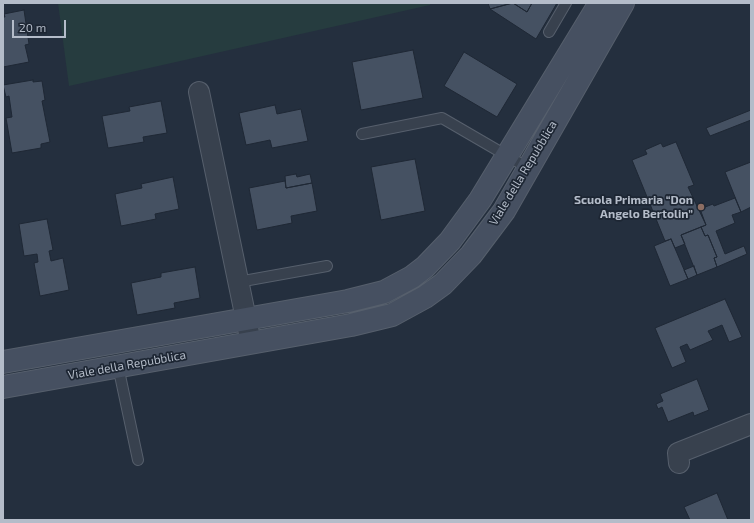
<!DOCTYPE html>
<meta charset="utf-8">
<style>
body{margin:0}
#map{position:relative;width:754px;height:523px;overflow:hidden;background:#242f3e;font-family:"Exo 2",sans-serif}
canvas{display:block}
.frame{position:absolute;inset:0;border:4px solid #b4bcc9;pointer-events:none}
.scale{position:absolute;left:12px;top:20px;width:54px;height:18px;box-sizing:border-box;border:2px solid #b4bcc9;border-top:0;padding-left:5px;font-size:12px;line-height:14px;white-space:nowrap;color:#b4bcc9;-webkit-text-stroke:3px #1d2633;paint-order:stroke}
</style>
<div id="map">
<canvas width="754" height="523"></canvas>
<div class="frame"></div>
<div class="scale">20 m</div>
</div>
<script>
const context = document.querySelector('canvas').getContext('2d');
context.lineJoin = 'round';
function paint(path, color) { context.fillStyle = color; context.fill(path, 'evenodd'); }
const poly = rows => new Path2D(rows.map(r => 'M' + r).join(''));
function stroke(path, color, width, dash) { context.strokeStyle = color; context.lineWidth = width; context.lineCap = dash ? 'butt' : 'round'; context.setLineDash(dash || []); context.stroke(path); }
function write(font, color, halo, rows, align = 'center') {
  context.font = font + ' "Exo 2",sans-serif'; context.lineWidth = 3.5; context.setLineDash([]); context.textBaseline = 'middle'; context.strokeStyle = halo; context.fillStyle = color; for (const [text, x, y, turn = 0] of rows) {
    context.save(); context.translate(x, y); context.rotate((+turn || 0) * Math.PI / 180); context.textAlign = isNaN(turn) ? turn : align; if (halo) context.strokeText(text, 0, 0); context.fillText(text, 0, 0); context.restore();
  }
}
paint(poly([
 [58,3,430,3,430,5,69,86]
]), '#263c3f');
const building = poly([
 [488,3,512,3,490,9,488,3],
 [513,3,527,12,532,3,557,3,536,39,490,9,513,3],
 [513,3,532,3,527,12,513,3],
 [24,10,29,44,25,45,29,62,3,67,3,17,5,17,4,14,24,10],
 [413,50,423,98,361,110,352,62,413,50],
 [464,52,517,84,497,117,444,86,464,52],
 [33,80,33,82,42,81,45,100,42,101,50,142,41,144,41,148,12,153,6,118,12,117,9,96,6,97,3,85,33,80],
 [161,101,167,133,143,137,144,142,108,148,102,116,130,111,129,107,161,101],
 [275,105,277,114,301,109,308,141,272,148,270,140,246,145,239,113,275,105],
 [751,110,751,120,710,136,706,128,751,110],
 [676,142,694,185,688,187,706,225,681,235,685,244,675,248,671,239,665,241,632,160,647,154,645,150,661,143,663,147,676,142],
 [415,159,425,211,381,220,371,167,415,159],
 [751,162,751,207,741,212,725,172,751,162],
 [296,174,297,177,310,174,312,183,286,188,285,176,296,174],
 [173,177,179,209,155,214,156,219,121,226,115,194,142,188,141,184,173,177],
 [285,181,286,188,312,183,317,211,291,216,292,223,257,230,249,188,285,181],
 [735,198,741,212,732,215,735,223,716,231,725,254,744,246,747,254,717,267,714,258,717,257,708,235,705,236,701,227,706,225,700,209,713,204,714,206,735,198],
 [47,219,53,250,49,251,51,261,63,258,69,290,40,296,34,263,38,262,37,254,24,256,19,224,47,219],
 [701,227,705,236,708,235,717,257,714,258,717,267,697,275,681,235,701,227],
 [671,239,688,279,670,286,654,246,671,239],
 [694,266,697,275,688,279,684,270,694,266],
 [195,267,200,298,174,303,175,308,137,315,131,283,161,277,161,273,195,267],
 [725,299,742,337,729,342,722,325,708,331,713,340,690,350,687,344,680,347,686,362,672,368,655,328,725,299],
 [697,379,709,410,694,416,693,412,668,422,662,407,658,409,656,404,663,401,660,394,697,379],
 [717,493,728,520,690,520,684,507,717,493]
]);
paint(building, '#455162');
stroke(building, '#1f2835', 1);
const lane = poly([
 [549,32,566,3],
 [362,134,442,118,528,168],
 [238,282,327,266],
 [118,366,138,460]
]);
const street = poly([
 [199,92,251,343],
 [679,463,678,453,751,424]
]);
const secondary = poly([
 [3,362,348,301,384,292,412,277,425,267,450,241,480,200,600,3],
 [3,387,351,325,392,315,425,297,443,284,471,255,504,211,623,3]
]);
stroke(lane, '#565f6c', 12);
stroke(street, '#565f6c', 22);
stroke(secondary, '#565f6c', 24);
stroke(lane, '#38414e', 10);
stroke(street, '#38414e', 20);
stroke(secondary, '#465061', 22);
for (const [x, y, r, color] of [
 [701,207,4,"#8d6e63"]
]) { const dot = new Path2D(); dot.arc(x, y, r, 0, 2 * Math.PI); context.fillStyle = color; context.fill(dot); stroke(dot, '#1d2633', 1.5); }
write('12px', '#b4bcc9', '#1d2633', [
 ["Viale della Repubblica",523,173,-59],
 ["Viale della Repubblica",127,365,-10]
]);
write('bold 12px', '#b4bcc9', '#1d2633', [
 ["Scuola Primaria “Don",693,200],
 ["Angelo Bertolin”",693,214]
], 'right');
</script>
